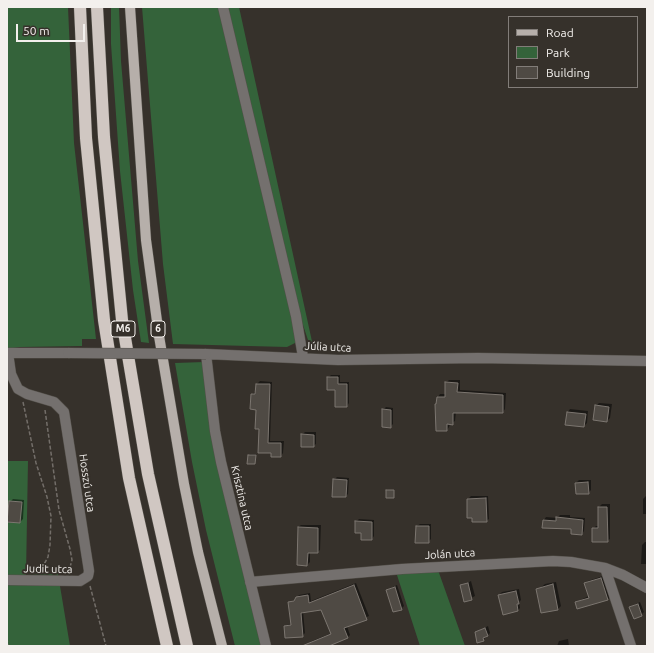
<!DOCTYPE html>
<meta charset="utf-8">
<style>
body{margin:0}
#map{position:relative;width:654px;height:653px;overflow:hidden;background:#36312b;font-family:Ubuntu,sans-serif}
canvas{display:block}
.frame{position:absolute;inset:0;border:8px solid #f3f0ed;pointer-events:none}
.legend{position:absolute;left:508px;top:16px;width:130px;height:72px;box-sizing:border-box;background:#36312b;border:1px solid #827d79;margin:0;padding:5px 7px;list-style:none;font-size:12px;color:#f3f0ed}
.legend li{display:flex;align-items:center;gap:8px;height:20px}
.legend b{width:20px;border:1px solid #827d79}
.scale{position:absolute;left:16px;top:24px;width:69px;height:18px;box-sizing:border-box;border:2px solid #f3f0ed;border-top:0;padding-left:5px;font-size:12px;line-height:14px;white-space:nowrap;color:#f3f0ed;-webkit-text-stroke:3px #36312b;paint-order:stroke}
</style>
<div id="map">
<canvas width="654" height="653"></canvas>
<div class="frame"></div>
<ul class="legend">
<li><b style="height:5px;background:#b6afaa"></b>Road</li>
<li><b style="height:11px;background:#34633a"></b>Park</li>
<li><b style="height:11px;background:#4f4a44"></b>Building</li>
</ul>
<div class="scale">50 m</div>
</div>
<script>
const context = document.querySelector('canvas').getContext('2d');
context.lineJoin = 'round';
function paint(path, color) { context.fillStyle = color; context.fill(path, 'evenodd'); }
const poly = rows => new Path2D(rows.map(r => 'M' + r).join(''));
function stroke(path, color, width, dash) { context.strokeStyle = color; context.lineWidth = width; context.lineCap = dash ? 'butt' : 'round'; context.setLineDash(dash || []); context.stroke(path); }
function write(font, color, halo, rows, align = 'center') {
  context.font = font + ' Ubuntu,sans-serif'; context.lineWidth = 4; context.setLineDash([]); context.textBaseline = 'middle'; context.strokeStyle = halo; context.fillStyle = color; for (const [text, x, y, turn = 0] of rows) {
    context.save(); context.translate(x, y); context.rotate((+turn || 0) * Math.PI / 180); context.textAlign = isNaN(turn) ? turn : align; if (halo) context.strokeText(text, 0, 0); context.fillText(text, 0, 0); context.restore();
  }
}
paint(poly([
 [7,7,68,7,74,143,96,339,82,339,82,346,20,347,7,349],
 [111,7,119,7,121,61,138,261,149,343,141,342,133,290,120,171,111,44],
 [142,7,239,7,313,346,309,343,301,319,295,343,287,347,173,344,163,264],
 [204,362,266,646,235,646,206,530,192,462,175,363],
 [7,461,28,461,26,575,58,574,70,646,7,646],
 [438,570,465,646,420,646,396,572]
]), '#34633a');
paint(poly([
 [331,375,340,375,340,382,349,382,349,403,347,406,328,378],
 [449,380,460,380,460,390,506,393,505,409,503,412,456,412,455,421,450,424,449,427,447,430,437,403,438,397,440,394,446,394,446,383],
 [260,381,272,382,270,441,284,441,283,453,281,456,272,456,260,428,257,409,251,409,252,394,257,391,257,384],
 [599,403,612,404,610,418,607,421,596,406],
 [386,407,393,408,393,424,390,427,383,410],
 [570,409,588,411,587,423,584,426,568,412],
 [305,432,316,432,316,444,313,446,302,435],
 [250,454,256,454,255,463,249,455],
 [337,477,349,478,348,494,346,496,334,480],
 [579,480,591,480,591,490,588,493,576,483],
 [471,496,488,496,489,519,486,521,468,499],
 [646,496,647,514,643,514,643,499],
 [13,499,24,500,23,519,20,522,10,502],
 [602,504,610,504,610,539,607,541,593,529,596,526,599,526,599,507],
 [560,515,570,515,570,517,585,518,584,531,582,534,572,528,543,527,544,520,546,517,557,518],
 [359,519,374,520,374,536,372,539,362,532,356,522],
 [420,524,431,524,431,539,428,542,417,526],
 [301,525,321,525,320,550,317,552,310,552,310,562,307,565,298,527],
 [645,542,647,542,647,564,641,564,642,545],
 [603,576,610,597,608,599,576,602,589,596,585,583,588,581],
 [471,581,475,596,465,601,461,586],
 [556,582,561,606,558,609,542,612,538,590,545,584],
 [356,583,369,616,347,626,350,635,348,637,331,644,332,646,311,646,310,643,312,641,332,633,322,609,303,611,305,633,302,636,285,626,292,623,289,603,296,599,299,595,310,593,311,601],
 [397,585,404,606,401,609,387,590],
 [519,589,521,600,519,602,520,608,518,610,499,595,502,592],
 [640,602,644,612,641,615,631,607],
 [488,626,490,633,483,640,476,632],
 [568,639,569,646,557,646,559,641]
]), '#0007');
const building = poly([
 [327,377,338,377,338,384,347,384,347,407,335,407,335,390,327,390,327,377],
 [445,382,458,383,457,392,503,395,503,413,453,413,453,425,447,424,447,431,436,431,435,404,436,404,437,397,445,397,445,382],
 [256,384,270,384,268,443,281,443,281,457,271,457,271,453,258,453,259,429,255,429,256,410,250,409,251,394,255,394,256,384],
 [595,405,609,407,607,422,593,420,595,405],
 [382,409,391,410,391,428,382,427,382,409],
 [567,412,586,414,584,427,565,425,567,412],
 [301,434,314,435,314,447,301,447,301,434],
 [248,455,256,455,255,464,247,464,248,455],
 [333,479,347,480,346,497,332,497,333,479],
 [588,482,589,494,576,494,575,483,588,482],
 [386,490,394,490,394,498,386,498,386,490],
 [486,498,487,522,472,522,472,518,467,518,467,499,486,498],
 [9,501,22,502,20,523,7,522,9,501],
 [598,507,607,507,608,542,592,542,592,528,598,528,598,507],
 [556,517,583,520,582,535,571,534,571,529,542,528,543,520,556,521,556,517],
 [355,521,372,522,372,540,361,540,361,533,355,533,355,521],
 [416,526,429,526,429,543,415,543,416,526],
 [298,527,318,528,318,553,308,553,307,566,297,565,298,527],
 [601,578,608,600,577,609,575,602,589,598,584,583,601,578],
 [468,583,472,600,464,602,460,585,468,583],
 [553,584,558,610,541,613,536,589,553,584],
 [354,585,367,620,344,628,348,638,329,646,302,646,331,634,321,610,301,613,303,637,285,638,284,626,291,625,288,602,294,601,296,597,308,595,309,603,354,585],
 [395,587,402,610,393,612,386,590,395,587],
 [516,591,519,604,517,604,518,611,503,615,498,595,516,591],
 [638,604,642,616,634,619,629,607,638,604],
 [485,628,488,636,483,638,484,641,477,643,475,632,485,628]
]);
paint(building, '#4f4a44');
stroke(building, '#7c7670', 1);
const minor = poly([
 [223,7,296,316,303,357],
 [7,353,68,353],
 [605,568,631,646],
 [7,580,80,581,88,576,89,571,64,412,54,402,27,394,18,389,11,374,8,353],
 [250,582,402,569,553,561,571,562,605,568,623,575,647,588],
 [266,646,221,462,215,431,206,354,338,360,478,358,647,361]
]);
const major = poly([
 [130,7,146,240,159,336,184,484,198,552,222,646]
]);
const highway = poly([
 [80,7,86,138,104,320,129,478,167,646],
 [97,7,104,137,122,320,148,474,187,646]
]);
stroke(minor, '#54504a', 11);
stroke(major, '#54504a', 11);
stroke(highway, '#54504a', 13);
stroke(poly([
 [23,402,36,463,47,497,51,516,50,545,48,557,41,570],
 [45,410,59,510,70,549,72,560,69,571],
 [90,586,106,646],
 [7,638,8,646]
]), '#736e69', 1.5, [4, 2]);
stroke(minor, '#74706e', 10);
stroke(major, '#b6afaa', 10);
stroke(highway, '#d0c7c2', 12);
const minorBridge = poly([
 [68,353,206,354]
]);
stroke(minorBridge, '#54504a', 11, []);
stroke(minorBridge, '#74706e', 10);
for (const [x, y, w] of [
 [123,329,24],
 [158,329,14]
]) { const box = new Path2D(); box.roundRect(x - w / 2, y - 8, w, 16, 3); context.fillStyle = '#36312b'; context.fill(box); stroke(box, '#f3f0ed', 1); }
write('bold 10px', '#f3f0ed', null, [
 ["M6",123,329],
 ["6",158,329]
]);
write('11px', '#f3f0ed', '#36312b', [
 ["Júlia utca",328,347,3],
 ["Hosszú utca",87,483,82],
 ["Krisztina utca",242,498,77],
 ["Jolán utca",450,554,-3],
 ["Judit utca",48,569,1]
]);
</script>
